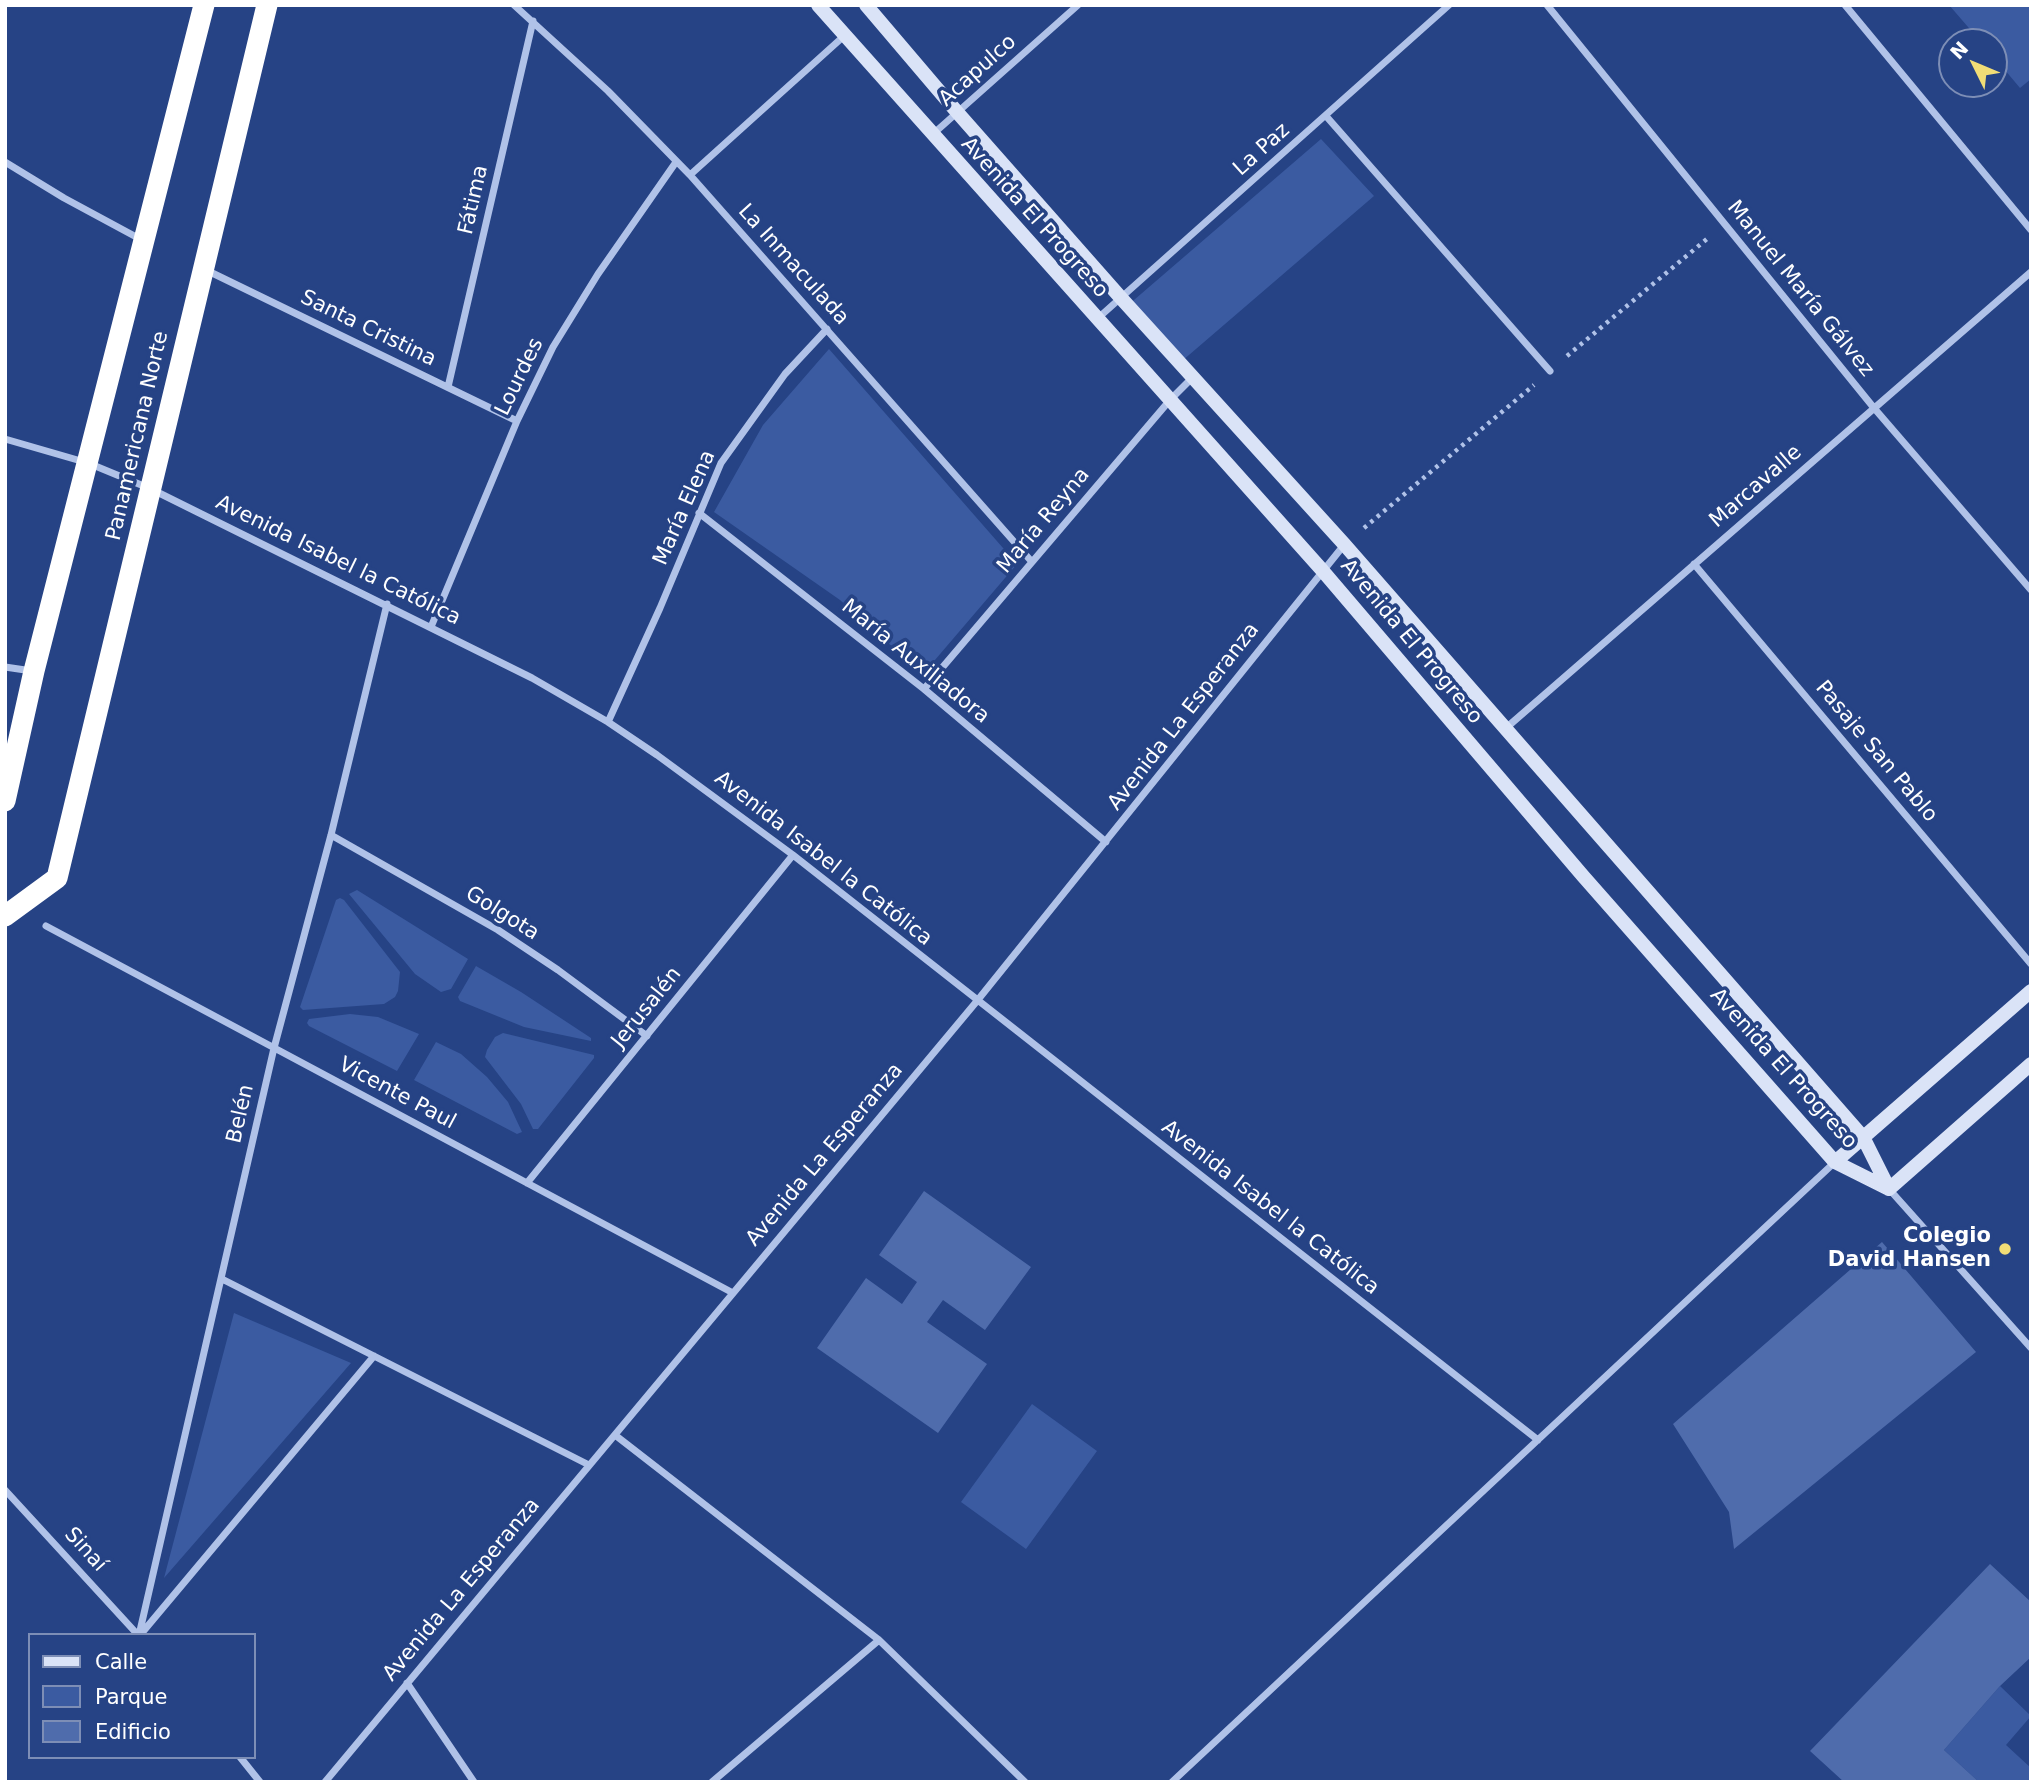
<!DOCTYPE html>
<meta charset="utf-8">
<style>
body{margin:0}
#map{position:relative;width:2036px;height:1787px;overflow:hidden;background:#264385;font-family:"DejaVu Sans",sans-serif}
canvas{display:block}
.frame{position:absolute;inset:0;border:7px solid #fff;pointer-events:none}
.legend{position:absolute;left:28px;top:1633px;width:228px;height:126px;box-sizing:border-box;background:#264385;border:2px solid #7d8eb6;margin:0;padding:9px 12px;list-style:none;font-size:21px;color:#fff}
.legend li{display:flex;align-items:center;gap:14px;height:35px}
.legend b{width:35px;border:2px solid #7d8eb6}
.north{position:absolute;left:1938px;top:28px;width:70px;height:70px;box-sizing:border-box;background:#264385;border:2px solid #7d8eb6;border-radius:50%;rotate:313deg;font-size:19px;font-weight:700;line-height:28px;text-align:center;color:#fff}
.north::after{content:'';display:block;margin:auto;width:24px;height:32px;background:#f1dd76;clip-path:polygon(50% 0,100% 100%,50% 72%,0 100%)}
</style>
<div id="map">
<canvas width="2036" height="1787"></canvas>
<div class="frame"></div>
<ul class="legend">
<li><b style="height:9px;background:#dae3f7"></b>Calle</li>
<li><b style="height:19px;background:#3b5ba1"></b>Parque</li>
<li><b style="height:19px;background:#4f6cac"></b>Edificio</li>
</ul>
<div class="north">N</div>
</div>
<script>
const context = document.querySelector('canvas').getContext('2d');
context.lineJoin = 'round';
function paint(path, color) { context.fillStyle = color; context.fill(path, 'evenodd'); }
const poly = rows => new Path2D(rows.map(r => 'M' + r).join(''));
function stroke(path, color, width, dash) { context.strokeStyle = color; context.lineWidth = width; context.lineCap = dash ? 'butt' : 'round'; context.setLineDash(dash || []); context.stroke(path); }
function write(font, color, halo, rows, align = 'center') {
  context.font = font + ' "DejaVu Sans",sans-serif'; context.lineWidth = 7; context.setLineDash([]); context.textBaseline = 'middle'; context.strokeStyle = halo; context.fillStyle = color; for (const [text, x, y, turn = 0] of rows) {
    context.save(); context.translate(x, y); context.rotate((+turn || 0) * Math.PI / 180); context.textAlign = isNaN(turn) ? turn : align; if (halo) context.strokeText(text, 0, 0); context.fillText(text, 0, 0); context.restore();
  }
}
paint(poly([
 [1949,5,2031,5,2031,79,2020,88,1994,57,1994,42,1981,42],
 [1321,139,1374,196,1182,361,1127,306],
 [829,349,1017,564,923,674,840,600,714,512,763,425],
 [357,890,468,959,451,989,441,992,415,974,349,894],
 [340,898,344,900,400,972,398,991,395,997,384,1004,303,1010,300,1007,336,900],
 [476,966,521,992,591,1038,591,1041,524,1027,460,1001,458,997],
 [350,1014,378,1017,419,1034,397,1071,309,1026,307,1023,309,1019],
 [503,1033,594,1055,594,1058,538,1129,533,1129,521,1104,485,1057,487,1050,495,1037],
 [436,1042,461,1054,487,1077,508,1102,522,1132,517,1134,414,1080],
 [234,1313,351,1363,164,1578],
 [1032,1404,1097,1451,1026,1549,961,1502],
 [2000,1686,2031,1716,2006,1745,2031,1768,2031,1782,1979,1782,1944,1750]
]), '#3b5ba1');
paint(poly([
 [924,1191,1031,1267,985,1330,943,1300,927,1322,987,1364,938,1433,817,1348,866,1278,902,1304,917,1282,879,1255],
 [1882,1242,1976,1352,1734,1549,1729,1512,1673,1424],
 [1990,1564,2031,1602,2031,1657,2000,1686,1944,1750,1979,1782,1844,1782,1810,1751]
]), '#4f6cac');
stroke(poly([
 [1567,356,1708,238],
 [1364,528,1534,385]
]), '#b0c2e8', 4.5, [3.5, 5]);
stroke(poly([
 [514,5,608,91,690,175,1032,562],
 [1547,5,1874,408,2031,590],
 [1845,5,2031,230],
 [1326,116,1550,371],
 [933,134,1078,5],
 [5,162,64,198,140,239],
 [690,175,844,36],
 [206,270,517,421],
 [1097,319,1449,5],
 [448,387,533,21],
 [5,439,88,463,151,489,532,678,608,722,657,755,793,855,1538,1440],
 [699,513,924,689,1106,842],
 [1694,564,2031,964],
 [431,627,517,421,553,347,598,274,676,162],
 [5,667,32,671],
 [924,689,1170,400,1193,377],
 [608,722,660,608,721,463,785,374,827,329],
 [1506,728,2031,272],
 [331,835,498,930,558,970,647,1036],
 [46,926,733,1293],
 [527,1183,793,855],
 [1889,1189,2031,1348],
 [222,1279,589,1465],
 [615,1435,879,1640,1025,1782],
 [5,1490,138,1635],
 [141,1634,374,1356],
 [139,1635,274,1048,331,835,387,604],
 [407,1683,474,1782],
 [240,1757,260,1782],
 [325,1782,977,1001,1344,545],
 [712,1782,879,1640],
 [1172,1782,1835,1162]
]), '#b0c2e8', 7);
stroke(poly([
 [818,5,1322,570,1583,876,1835,1162,1889,1189],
 [866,5,957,112,1121,298,1344,544,1863,1137,1889,1189],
 [1835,1162,2031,991],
 [1889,1189,2031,1064]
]), '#dae3f7', 14);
stroke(poly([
 [5,801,34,671,204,5],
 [5,916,57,878,267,5]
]), '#fff', 21);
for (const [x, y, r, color] of [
 [2005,1249,7,"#f1dd76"]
]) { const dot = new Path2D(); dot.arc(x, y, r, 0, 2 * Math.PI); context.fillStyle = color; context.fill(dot); stroke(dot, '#264385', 2.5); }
write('21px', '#fff', '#264385', [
 ["Acapulco",978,71,-42],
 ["La Paz",1262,150,-42],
 ["Fátima",474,200,-77],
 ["Avenida El Progreso",1034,218,48],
 ["La Inmaculada",793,265,48],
 ["Manuel María Gálvez",1800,289,51],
 ["Santa Cristina",368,329,26],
 ["Lourdes",520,377,-64],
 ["Panamericana Norte",138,436,-77],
 ["Marcavalle",1756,487,-41],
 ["María Elena",685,508,-66],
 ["María Reyna",1044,521,-50],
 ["Avenida Isabel la Católica",338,561,26],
 ["Avenida El Progreso",1411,642,50],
 ["María Auxiliadora",915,662,39],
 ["Avenida La Esperanza",1184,717,-52],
 ["Pasaje San Pablo",1876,752,50],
 ["Avenida Isabel la Católica",823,859,38],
 ["Golgota",502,914,32],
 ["Jerusalén",647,1008,-51],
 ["Avenida El Progreso",1783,1069,48],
 ["Vicente Paul",397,1094,28],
 ["Belén",241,1114,-77],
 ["Avenida La Esperanza",825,1155,-50],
 ["Avenida Isabel la Católica",1270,1208,38],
 ["Sinaí",85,1550,48],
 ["Avenida La Esperanza",462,1590,-50]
]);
write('bold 21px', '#fff', '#264385', [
 ["Colegio",1991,1237],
 ["David Hansen",1991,1261]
], 'right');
</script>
